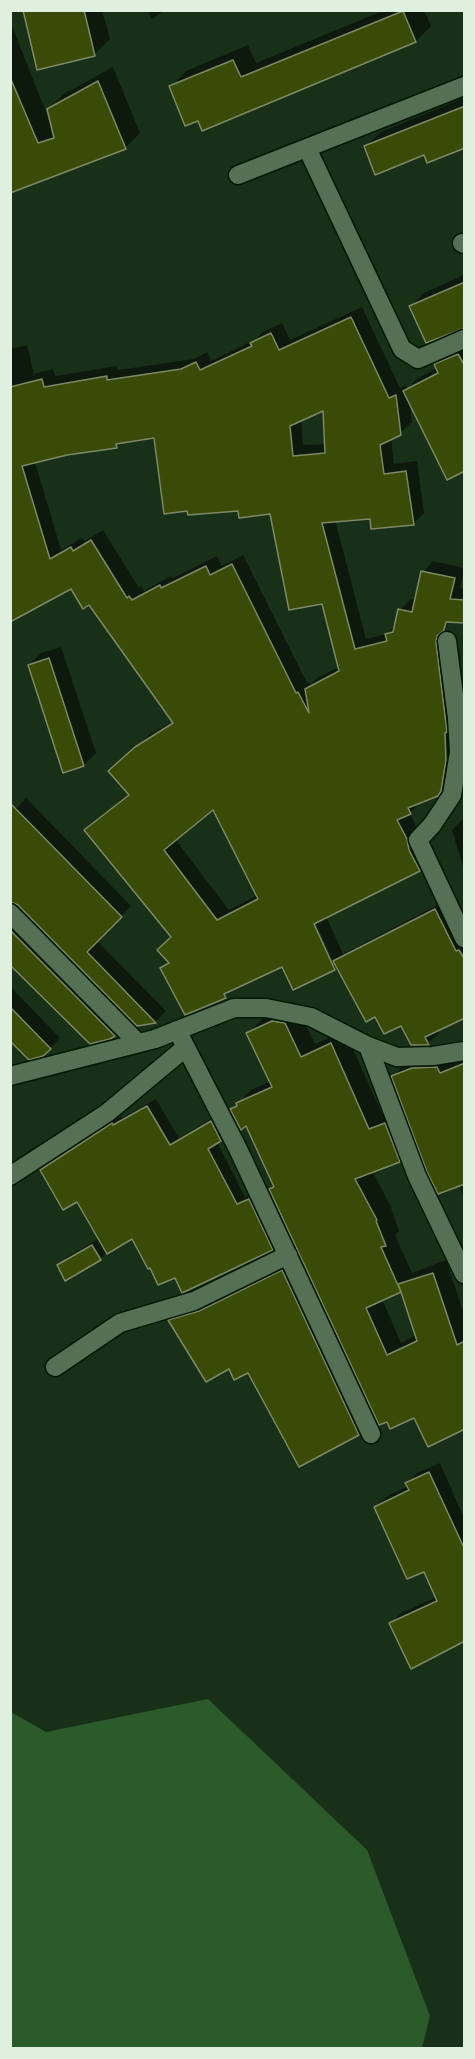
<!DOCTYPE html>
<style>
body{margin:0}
#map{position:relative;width:475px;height:2059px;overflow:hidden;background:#183018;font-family:Commissioner,sans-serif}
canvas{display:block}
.frame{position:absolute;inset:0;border:12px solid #e0f0df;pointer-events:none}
</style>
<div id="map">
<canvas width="475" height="2059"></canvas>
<div class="frame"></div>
</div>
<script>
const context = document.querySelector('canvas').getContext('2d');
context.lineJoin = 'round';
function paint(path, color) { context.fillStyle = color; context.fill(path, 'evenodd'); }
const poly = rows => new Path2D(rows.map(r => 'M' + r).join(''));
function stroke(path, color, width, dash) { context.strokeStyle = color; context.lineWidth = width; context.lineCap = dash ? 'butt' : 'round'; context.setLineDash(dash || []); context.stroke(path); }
paint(poly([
 [208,1699,367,1850,430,2016,422,2048,11,2048,11,1712,46,1732]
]), '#2b5a2b');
paint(poly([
 [24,10,102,10,110,39,94,55],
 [147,10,165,10,152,19],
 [385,10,424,10,431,26,416,41,199,119,171,87,186,71,248,45,256,63],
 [10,21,48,117,50,117,48,109,64,94,113,67,140,133,125,148,10,192],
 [464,98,464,146,425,153,365,147,381,132],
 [464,275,464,327,411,306,424,293],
 [362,307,400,388,406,385,407,389,418,378,438,368,436,364,450,351,464,345,464,469,409,401,412,422,400,433,391,438,394,464,417,461,424,513,413,524,371,518,335,520,366,639,387,634,397,625,400,610,411,599,416,600,423,572,433,561,464,568,460,588,464,589,464,622,451,621,447,625,446,630,457,720,448,783,437,795,421,802,410,813,430,859,419,870,326,916,343,954,447,900,464,930,464,1016,438,1030,439,1033,428,1043,402,1024,376,1015,337,966,334,969,283,965,232,989,225,996,162,968,169,960,173,936,86,830,129,794,121,760,148,736,173,721,89,603,71,587,10,621,10,349,27,345,34,374,53,369,55,376,117,366,118,370,194,359,207,352,211,361,256,339,263,332,282,323,290,340],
 [324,408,326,444,303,445,301,419],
 [156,436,240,509,271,513,323,602,339,667,317,678,310,685,309,682,307,683,243,555,222,566,217,556,173,578,171,576,144,591,141,586,139,588,103,530,85,541,82,538,61,550,35,462,67,453,116,447,121,442],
 [213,807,258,895,229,910,175,839],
 [313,917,335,966,332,966,310,918],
 [61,647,96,753,84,765,29,665,41,653],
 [26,798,131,906,97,941,166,1011,155,1022,138,1025,19,904,14,811],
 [463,819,464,819,464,870,452,830],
 [10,907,124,1024,114,1034,109,1037,10,963],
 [10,986,60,1038,50,1048,10,1039],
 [287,1008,298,1010,315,1044,345,1031,383,1116,399,1110,412,1147,399,1160,372,1171,390,1205,399,1231,395,1235,412,1273,446,1260,464,1314,464,1406,420,1428,271,1189,275,1186,247,1124,232,1110,251,1090,271,1081,248,1033,262,1019],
 [402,1290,416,1335,401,1343,382,1299],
 [448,1056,451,1063,464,1058,464,1198,459,1185,393,1076,404,1065],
 [156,1099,179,1138,219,1114,229,1132,217,1142,245,1197,257,1192,280,1241,272,1249,176,1276,132,1237,108,1251,100,1259,59,1266,67,1257,100,1238,78,1200,42,1170,50,1162,121,1116,122,1118],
 [294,1260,370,1422,358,1434,248,1371,229,1367,170,1321,182,1309],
 [440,1463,464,1518,464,1639,391,1623,401,1613,437,1597,425,1570,375,1507,386,1497,408,1486,407,1483,417,1473]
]), '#0007');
const building = poly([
 [23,10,84,10,95,56,37,70,23,10],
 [403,11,416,42,202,131,198,121,185,126,169,86,233,60,241,77,403,11],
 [10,77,38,143,54,138,47,109,98,81,126,149,10,193,10,77],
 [465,106,465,148,427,163,424,155,375,175,364,146,465,106],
 [465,282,465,328,426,343,409,306,465,282],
 [351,317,389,398,396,395,401,435,380,445,384,474,406,471,414,525,371,529,370,519,322,523,355,649,387,641,385,634,393,632,398,609,412,612,421,571,455,578,450,599,465,600,465,623,446,622,444,630,437,636,436,642,447,732,445,733,446,760,441,791,438,796,408,808,411,814,397,820,407,839,409,850,420,871,314,924,335,970,293,990,282,967,224,994,226,998,185,1015,160,968,169,963,157,950,171,937,84,830,129,795,108,771,135,747,173,723,89,605,83,609,71,589,10,622,10,387,42,379,44,387,107,376,107,380,181,369,196,362,200,370,252,346,250,343,271,333,279,350,351,317],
 [323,411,325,453,293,456,290,426,323,411],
 [154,438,164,514,187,511,188,515,238,511,239,518,270,514,289,610,322,604,339,671,305,689,309,713,298,692,296,693,232,564,210,575,206,566,161,588,160,585,132,600,129,596,127,598,91,540,73,551,71,547,50,559,22,466,67,455,117,448,116,444,154,438],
 [213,810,258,899,217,920,164,850,213,810],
 [458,354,465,366,465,471,447,480,403,391,438,373,434,364,458,354],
 [49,658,84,766,63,773,28,665,49,658],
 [10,803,122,917,87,952,156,1023,137,1026,18,905,10,902,10,803],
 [435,909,456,951,459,950,465,960,465,1018,425,1037,429,1045,411,1045,401,1026,384,1034,375,1017,366,1022,333,961,435,909],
 [10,930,115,1036,110,1039,90,1044,10,965,10,930],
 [10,1007,51,1049,43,1056,29,1060,10,1041,10,1007],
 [272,1021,285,1023,301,1057,331,1043,369,1129,385,1123,400,1162,355,1179,377,1220,376,1221,386,1246,381,1247,401,1292,398,1284,433,1273,457,1345,465,1341,465,1429,428,1447,414,1418,390,1429,387,1422,379,1425,269,1189,274,1187,246,1126,241,1130,230,1109,237,1106,236,1103,272,1087,246,1033,272,1021],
 [401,1292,417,1341,387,1355,366,1308,401,1292],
 [465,1063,465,1184,438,1194,427,1172,391,1076,412,1068,437,1067,440,1073,465,1063],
 [147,1106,170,1145,211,1121,221,1141,208,1149,237,1204,249,1199,273,1250,182,1293,175,1278,158,1285,150,1268,148,1269,132,1239,107,1254,77,1202,63,1210,40,1170,112,1123,113,1125,147,1106],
 [92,1245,101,1260,65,1281,57,1265,92,1245],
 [282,1270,359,1435,299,1467,248,1373,234,1380,229,1369,206,1382,168,1320,199,1311,282,1270],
 [429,1472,465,1550,465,1641,411,1669,389,1623,437,1601,424,1572,407,1579,374,1507,409,1490,405,1483,429,1472]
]);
paint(building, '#3a4b07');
stroke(building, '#7d8966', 1.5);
const minor = poly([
 [307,148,402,349,418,359,464,339],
 [238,175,464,86],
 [462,243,464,244],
 [447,641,457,718,459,752,452,795,432,825,418,840,464,938],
 [10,913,138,1043],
 [177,1030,238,1149,371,1434],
 [368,1046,417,1176,464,1274],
 [10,1076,155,1039,234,1008,266,1008,311,1017,368,1046,397,1057,433,1056,464,1051],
 [10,1176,107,1113,185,1048],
 [55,1367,120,1323,194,1301,288,1255]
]);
stroke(minor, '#021803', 21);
stroke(minor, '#557054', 18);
</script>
